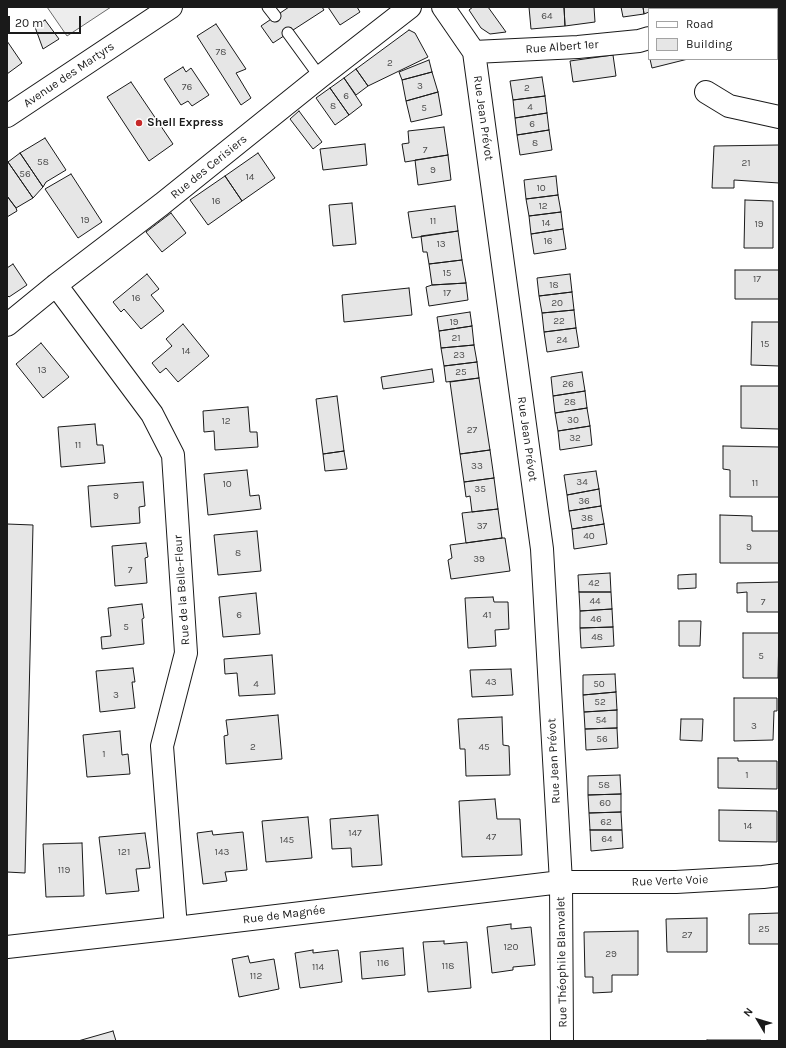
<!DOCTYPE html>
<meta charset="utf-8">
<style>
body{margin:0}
#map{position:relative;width:786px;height:1048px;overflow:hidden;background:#fff;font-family:Karla,sans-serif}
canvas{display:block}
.frame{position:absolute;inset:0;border:8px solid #1a1a1a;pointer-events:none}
.legend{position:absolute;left:648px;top:8px;width:130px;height:52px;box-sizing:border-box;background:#fff;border:1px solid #a3a3a3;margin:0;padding:5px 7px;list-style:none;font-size:12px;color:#1a1a1a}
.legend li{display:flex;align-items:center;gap:8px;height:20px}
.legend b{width:20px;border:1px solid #a3a3a3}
.north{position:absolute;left:738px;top:1000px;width:40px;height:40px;-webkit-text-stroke:3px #fff;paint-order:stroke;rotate:308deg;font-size:11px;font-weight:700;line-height:16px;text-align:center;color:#1a1a1a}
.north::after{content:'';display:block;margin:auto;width:14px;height:18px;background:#1a1a1a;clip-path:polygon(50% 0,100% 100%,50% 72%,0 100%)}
.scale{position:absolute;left:8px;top:16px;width:73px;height:18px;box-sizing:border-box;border:2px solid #1a1a1a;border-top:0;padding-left:5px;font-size:12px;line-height:14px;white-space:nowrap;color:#1a1a1a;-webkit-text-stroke:3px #fff;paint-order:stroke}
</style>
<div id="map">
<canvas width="786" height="1048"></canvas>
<div class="frame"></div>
<ul class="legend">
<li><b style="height:5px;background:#fff"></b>Road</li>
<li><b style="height:11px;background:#e6e6e6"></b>Building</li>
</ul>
<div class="north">N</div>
<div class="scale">20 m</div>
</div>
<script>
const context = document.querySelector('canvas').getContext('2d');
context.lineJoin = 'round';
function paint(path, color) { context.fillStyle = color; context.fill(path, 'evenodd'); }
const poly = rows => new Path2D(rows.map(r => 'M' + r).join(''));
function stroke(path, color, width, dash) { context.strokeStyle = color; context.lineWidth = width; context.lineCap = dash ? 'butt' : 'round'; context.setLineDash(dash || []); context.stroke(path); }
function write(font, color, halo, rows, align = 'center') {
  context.font = font + ' Karla,sans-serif'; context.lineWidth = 3; context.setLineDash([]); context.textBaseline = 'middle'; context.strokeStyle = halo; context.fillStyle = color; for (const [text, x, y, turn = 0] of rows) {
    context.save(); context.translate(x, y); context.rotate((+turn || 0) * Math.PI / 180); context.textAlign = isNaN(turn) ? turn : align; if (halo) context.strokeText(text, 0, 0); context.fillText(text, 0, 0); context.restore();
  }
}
const parking = poly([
 [47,7,111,7,67,36,47,7]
]);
paint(parking, '#ededed');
stroke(parking, '#6a6a6a', 1);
const building = poly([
 [289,7,322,7,324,10,273,43,261,26,289,7],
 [328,7,357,7,360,12,340,25,328,7],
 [473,7,488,7,506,32,490,34,481,28,469,10,473,7],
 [529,7,564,7,565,26,531,29,529,7],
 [564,7,594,7,595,22,565,26,564,7],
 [621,7,643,7,644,14,623,17,621,7],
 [643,7,671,7,662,9,649,9,649,12,644,14,643,7],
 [762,7,776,7,777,9,762,9,762,7],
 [777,9,779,13,779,35,777,36,777,9],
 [45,20,59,39,43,49,35,27,45,20],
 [216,24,246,69,236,73,251,98,241,105,197,36,216,24],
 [409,30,415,33,428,57,368,86,356,69,409,30],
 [7,41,22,63,7,74,7,41],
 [613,55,616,76,573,82,570,61,613,55],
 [650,59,688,59,652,68,650,59],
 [429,60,432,72,402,80,399,72,429,60],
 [183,67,186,72,191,68,209,95,192,106,188,101,181,105,164,79,183,67],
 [356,69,368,86,356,95,344,78,356,69],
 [432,72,438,92,406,101,402,80,432,72],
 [542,77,545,96,513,100,510,81,542,77],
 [344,78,362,105,349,115,330,88,344,78],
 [131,82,173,144,149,161,107,97,131,82],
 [330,88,349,115,335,125,316,98,330,88],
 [438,92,442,115,411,122,406,101,438,92],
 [545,96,547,113,515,118,513,100,545,96],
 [299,111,322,142,313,149,290,119,299,111],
 [547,113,549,130,517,135,515,118,547,113],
 [444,127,448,155,405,162,402,144,409,143,408,131,444,127],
 [549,130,552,150,520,155,517,135,549,130],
 [45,138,66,170,46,182,43,187,20,153,45,138],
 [365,144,367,165,323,170,320,149,365,144],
 [779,145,779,183,734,180,734,188,712,188,714,146,779,145],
 [20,153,43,187,33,198,8,162,20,153],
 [258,153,275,178,242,201,225,176,258,153],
 [448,155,451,180,418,185,415,160,448,155],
 [8,162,33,198,16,208,7,196,7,163,8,162],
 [71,174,102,222,78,238,45,189,71,174],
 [225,176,242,201,208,225,190,200,225,176],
 [556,176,558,195,526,199,524,180,556,176],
 [558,195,561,212,529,216,526,199,558,195],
 [7,196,16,208,17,211,7,217,7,196],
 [745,200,773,201,773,248,744,248,745,200],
 [352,203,356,244,333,246,329,205,352,203],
 [455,206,458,231,412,238,408,212,455,206],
 [561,212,563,229,531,234,529,216,561,212],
 [171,213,186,233,162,252,146,232,171,213],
 [563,229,566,249,534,254,531,234,563,229],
 [458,231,462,260,429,264,427,252,423,252,421,236,458,231],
 [462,260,466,283,432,285,429,264,462,260],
 [13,264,27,285,9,297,7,295,7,268,13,264],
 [735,270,779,270,779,299,735,299,735,270],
 [147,274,159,289,151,295,164,311,141,329,124,309,121,312,113,302,147,274],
 [570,274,572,292,539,296,537,278,570,274],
 [466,283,468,300,429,306,426,287,432,285,466,283],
 [409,288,412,315,344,322,342,295,409,288],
 [572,292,574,310,542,313,539,296,572,292],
 [574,310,576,328,544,332,542,313,574,310],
 [470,312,472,326,439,331,437,317,470,312],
 [752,322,779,322,779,366,751,365,752,322],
 [183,324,209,356,178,382,166,368,160,373,152,363,172,346,166,339,183,324],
 [472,326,474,345,441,348,439,331,472,326],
 [576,328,579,347,547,352,544,332,576,328],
 [41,343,69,377,43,398,16,364,41,343],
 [474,345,477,362,444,366,441,348,474,345],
 [477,362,479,378,446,382,444,366,477,362],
 [432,369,434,382,383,389,381,377,432,369],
 [582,372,585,391,553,396,551,377,582,372],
 [479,378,490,450,460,454,450,382,479,378],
 [741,386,779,386,779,429,741,428,741,386],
 [585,391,587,408,555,413,553,396,585,391],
 [337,396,344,451,323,454,316,399,337,396],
 [248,407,250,432,257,432,258,447,215,450,214,431,204,432,203,411,248,407],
 [587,408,590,426,558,431,555,413,587,408],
 [95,424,97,445,103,445,105,463,61,467,58,427,95,424],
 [590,426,592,445,560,450,558,431,590,426],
 [723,446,779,447,779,497,730,497,730,470,723,469,723,446],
 [490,450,494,478,464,482,460,454,490,450],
 [344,451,347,469,325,471,323,454,344,451],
 [247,470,250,496,259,495,261,509,208,515,204,474,247,470],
 [596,471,599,489,567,495,564,475,596,471],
 [494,478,498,509,472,512,470,496,466,497,464,482,494,478],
 [143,482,145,506,139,507,140,523,91,527,88,486,143,482],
 [599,489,601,506,569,511,567,495,599,489],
 [601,506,604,524,572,529,569,511,601,506],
 [498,509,502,538,466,543,462,513,498,509],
 [720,515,752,516,752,531,779,531,779,563,720,563,720,515],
 [7,524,33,525,25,873,7,872,7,524],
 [604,524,607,544,574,549,572,529,604,524],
 [257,531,261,571,218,575,214,535,257,531],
 [502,538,505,538,510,571,451,579,448,560,452,558,450,545,502,538],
 [146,543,148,557,145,558,147,583,115,586,112,546,146,543],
 [610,573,611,592,579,592,578,575,610,573],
 [696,574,696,588,678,589,678,575,696,574],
 [779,582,779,612,747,612,747,592,737,593,737,583,779,582],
 [579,592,611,592,612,609,580,611,579,592],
 [256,593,260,634,223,637,219,597,256,593],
 [493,597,494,602,508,602,509,629,495,630,496,646,468,648,465,598,493,597],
 [142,604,144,618,142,619,144,644,102,649,101,637,111,636,108,608,142,604],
 [612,609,613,627,580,628,580,611,612,609],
 [679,621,701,621,700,646,679,646,679,621],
 [613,627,614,646,581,648,580,628,613,627],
 [743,633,779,633,778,678,743,678,743,633],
 [272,655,275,694,239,696,237,673,225,674,224,659,272,655],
 [133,668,135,682,132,682,135,708,100,712,96,671,133,668],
 [511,669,513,695,472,697,470,670,511,669],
 [615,674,616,692,583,695,583,675,615,674],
 [616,692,617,710,584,712,583,695,616,692],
 [734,698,777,698,777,711,774,711,773,740,734,741,734,698],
 [617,710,617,728,585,729,584,712,617,710],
 [278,715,282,759,226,764,224,736,228,735,226,720,278,715],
 [502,717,503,745,509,746,510,775,466,776,465,749,460,749,458,719,502,717],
 [681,719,703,719,702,741,680,740,681,719],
 [617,728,618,748,586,750,585,729,617,728],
 [120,731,122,755,128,754,130,774,87,777,83,735,120,731],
 [718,758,738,758,738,761,777,761,777,789,718,788,718,758],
 [620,775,621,794,588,795,588,776,620,775],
 [621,794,621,812,589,813,588,795,621,794],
 [495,799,497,819,520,819,522,855,462,857,459,801,495,799],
 [719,810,777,811,777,842,719,841,719,810],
 [621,812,622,830,590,830,589,813,621,812],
 [378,815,382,865,352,867,351,848,332,849,330,819,378,815],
 [308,817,312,858,266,862,262,821,308,817],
 [590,830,622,830,623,848,591,851,590,830],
 [212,831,213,835,243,832,247,870,225,872,227,881,203,884,197,833,212,831],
 [145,833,150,868,136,869,139,891,106,894,99,837,145,833],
 [82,843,84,896,46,897,43,844,82,843],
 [779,913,779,944,749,944,749,914,779,913],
 [707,918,707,952,667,952,666,919,707,918],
 [511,924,511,929,531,927,535,965,513,967,513,970,492,973,487,927,511,924],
 [638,931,638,975,612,975,612,992,593,993,593,977,585,977,584,932,638,931],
 [444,941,444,944,467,942,471,988,428,992,423,942,444,941],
 [403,948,405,975,362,979,360,952,403,948],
 [313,950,313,953,338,950,342,982,300,988,295,953,313,950],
 [248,956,250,963,274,959,279,989,239,997,232,959,248,956],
 [113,1031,116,1041,78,1041,113,1031],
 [707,1040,761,1040,761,1041,707,1041,707,1040]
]);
paint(building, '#e6e6e6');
stroke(building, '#1a1a1a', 1);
const service = poly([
 [268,7,275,16],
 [288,33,320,77]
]);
const minor = poly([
 [443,7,474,52,542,549,561,882,562,1041],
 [729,9,733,7],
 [474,52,578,47,639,41,649,38],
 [706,92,729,106,779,117],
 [56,285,152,414,173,455,186,653,162,746,176,928],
 [7,325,56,285,162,204,320,77,410,7],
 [7,947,176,928,561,882,676,882,763,877,779,875]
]);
const primary = poly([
 [7,116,171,7]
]);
stroke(service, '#1a1a1a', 13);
stroke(minor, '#1a1a1a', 24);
stroke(primary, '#1a1a1a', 24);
stroke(service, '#fff', 11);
stroke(minor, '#fff', 22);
stroke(primary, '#fff', 22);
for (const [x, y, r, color] of [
 [139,123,4,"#c62828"]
]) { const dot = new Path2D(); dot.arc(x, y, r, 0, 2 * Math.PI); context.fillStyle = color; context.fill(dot); stroke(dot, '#fff', 1.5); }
write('10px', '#4d4d4d', null, [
 ["64",547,16],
 ["78",221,52],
 ["2",390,63],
 ["3",420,86],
 ["76",187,87],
 ["2",527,88],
 ["6",346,96],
 ["8",333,106],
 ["4",530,107],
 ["5",424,108],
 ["6",532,124],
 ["8",535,143],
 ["7",425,150],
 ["58",43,162],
 ["21",746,163],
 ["9",433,170],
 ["56",25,174],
 ["14",250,177],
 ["10",541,188],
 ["16",216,201],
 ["12",543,206],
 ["19",85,220],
 ["11",433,221],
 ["14",546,223],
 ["19",759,224],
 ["16",548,241],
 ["13",441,244],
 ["15",447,273],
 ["17",757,279],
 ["18",554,285],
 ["17",447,293],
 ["16",136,298],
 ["20",557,303],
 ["22",559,321],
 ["19",454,322],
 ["21",456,338],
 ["24",562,340],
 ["15",765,344],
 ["14",186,351],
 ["23",459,355],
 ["13",42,370],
 ["25",461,372],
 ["26",568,384],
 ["28",570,402],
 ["30",573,420],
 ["12",226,421],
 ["27",472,430],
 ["32",575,438],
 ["11",78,445],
 ["33",477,466],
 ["34",582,482],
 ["11",755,483],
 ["10",227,484],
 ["35",480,489],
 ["9",116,496],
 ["36",584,501],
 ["38",587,518],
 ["37",482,526],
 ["40",589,536],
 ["9",749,547],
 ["8",238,553],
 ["39",479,559],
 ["7",130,570],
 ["42",594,583],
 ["44",595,601],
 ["7",763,602],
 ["6",239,615],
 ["41",487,615],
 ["46",596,619],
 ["5",126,627],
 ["48",597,637],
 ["5",761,656],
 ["43",491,682],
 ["4",256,684],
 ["50",599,684],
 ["3",116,695],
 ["52",600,702],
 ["54",601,720],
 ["3",754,726],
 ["56",602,739],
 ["2",253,747],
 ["45",484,747],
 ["1",104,754],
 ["1",747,775],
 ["58",604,785],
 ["60",605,803],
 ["62",606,822],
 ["14",748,826],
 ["147",355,833],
 ["47",491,837],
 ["64",607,839],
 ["145",287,840],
 ["121",124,852],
 ["143",222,852],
 ["119",64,870],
 ["25",764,929],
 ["27",687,935],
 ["120",511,947],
 ["29",611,954],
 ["116",383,963],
 ["118",448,966],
 ["114",318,967],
 ["112",256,976]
]);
write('12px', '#1a1a1a', '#fff', [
 ["Rue Albert 1er",562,47,-4],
 ["Avenue des Martyrs",69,75,-34],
 ["Rue Jean Prévot",483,118,82],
 ["Rue des Cerisiers",209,167,-39],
 ["Rue Jean Prévot",527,439,82],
 ["Rue de la Belle-Fleur",182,590,-94],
 ["Rue Jean Prévot",554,761,-93],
 ["Rue Verte Voie",670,881,-2],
 ["Rue de Magnée",284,915,-7],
 ["Rue Théophile Blanvalet",562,962,-91]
]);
write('bold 12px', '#1a1a1a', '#fff', [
 ["Shell Express",147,123]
], 'left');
</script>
